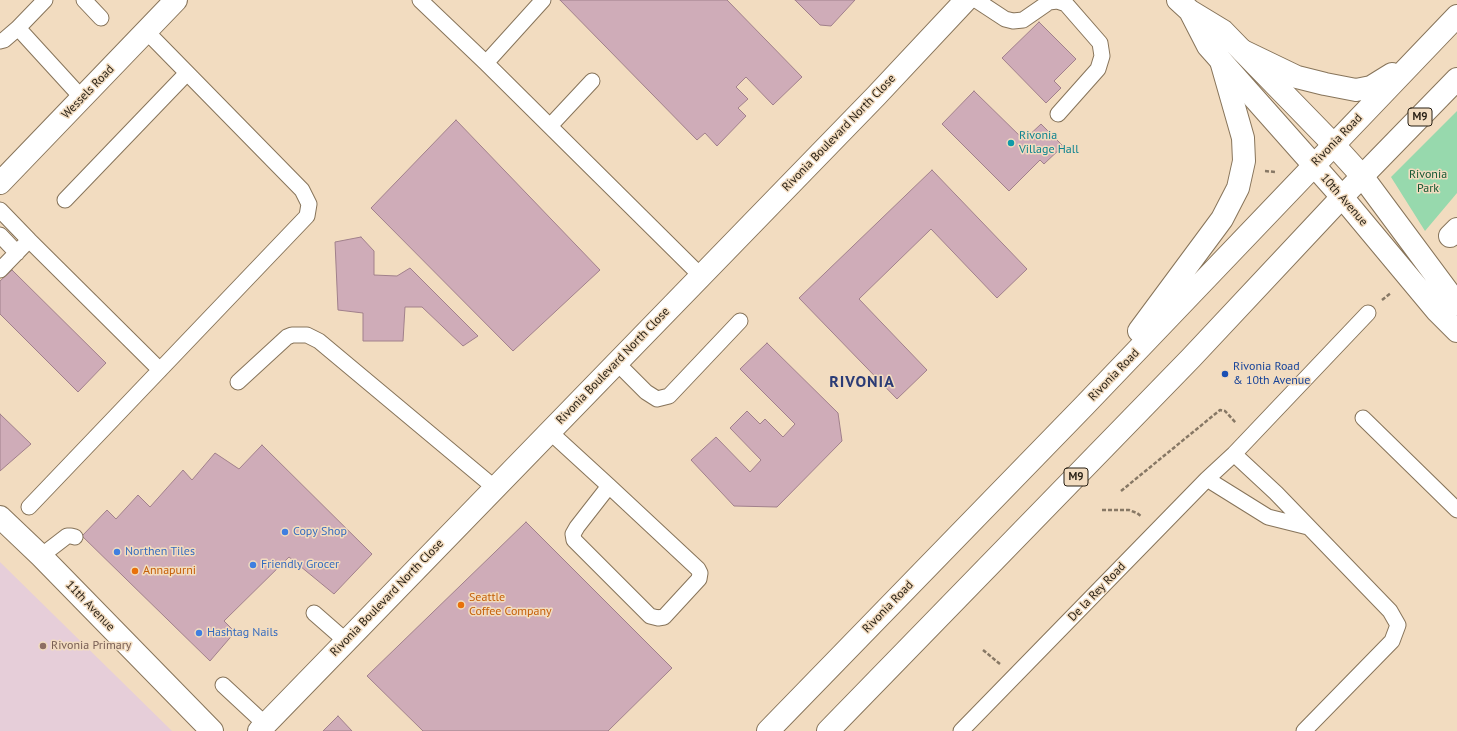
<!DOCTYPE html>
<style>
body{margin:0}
canvas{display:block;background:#f2dcc0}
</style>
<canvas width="1457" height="731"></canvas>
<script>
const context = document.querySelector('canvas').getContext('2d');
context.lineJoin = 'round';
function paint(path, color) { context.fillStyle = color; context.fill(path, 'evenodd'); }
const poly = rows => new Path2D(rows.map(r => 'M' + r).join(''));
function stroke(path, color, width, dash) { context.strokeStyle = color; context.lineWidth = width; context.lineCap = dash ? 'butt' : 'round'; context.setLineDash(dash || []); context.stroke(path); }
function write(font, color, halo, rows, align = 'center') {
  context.font = font + ' "PT Sans",sans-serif'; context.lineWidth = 3; context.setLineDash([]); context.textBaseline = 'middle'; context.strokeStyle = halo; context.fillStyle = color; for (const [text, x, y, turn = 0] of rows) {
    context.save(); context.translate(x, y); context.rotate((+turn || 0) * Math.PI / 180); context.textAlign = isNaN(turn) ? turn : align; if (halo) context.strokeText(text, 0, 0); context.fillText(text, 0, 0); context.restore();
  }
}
paint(poly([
 [0,562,172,731,0,731]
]), '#e6ced9');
paint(poly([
 [1457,111,1457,193,1425,231,1391,177]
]), '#97d9ad');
const building = poly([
 [560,0,727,0,802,77,773,105,746,77,736,87,748,99,738,108,746,116,717,146,705,133,697,140,560,0],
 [795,0,855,0,831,26,820,25,795,0],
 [1039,22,1076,59,1054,81,1061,88,1046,103,1002,58,1039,22],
 [974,91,1024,140,1041,124,1063,146,1044,164,1040,160,1009,191,942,124,974,91],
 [456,120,600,270,513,351,371,208,456,120],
 [932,170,1027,269,997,298,931,229,859,299,927,370,897,399,799,298,932,170],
 [361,237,374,251,374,275,397,276,410,268,478,336,463,346,422,307,405,307,403,341,363,341,363,313,338,310,335,242,361,237],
 [12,270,106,363,78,392,0,314,0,281,12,270],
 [767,343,838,413,842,441,777,507,734,506,691,460,716,437,750,472,761,460,730,428,747,411,760,424,765,419,783,437,795,424,740,369,767,343],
 [0,414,31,444,0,471,0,414],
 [262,445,372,554,334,594,289,557,224,621,235,632,210,661,82,536,107,510,116,519,138,495,150,507,183,470,192,480,215,453,239,469,262,445],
 [526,522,672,668,608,731,423,731,367,676,526,522],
 [338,716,352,731,323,731,338,716]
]);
paint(building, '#cfacb8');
stroke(building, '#a1808b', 1);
const service = poly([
 [45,0,18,28,82,98],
 [84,0,101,18],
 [420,0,486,63,701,276],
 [976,0,1005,19,1013,21,1023,20,1049,2,1057,1,1066,4,1100,43,1102,56,1098,69,1058,114],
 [0,41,4,40,18,28],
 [486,63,543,0],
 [550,126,592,81],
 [65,200,187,73],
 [0,210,29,240],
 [0,235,17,253],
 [0,270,29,240,160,370],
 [617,363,646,392,657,399,669,396,740,321],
 [238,382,287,337,292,335,307,335,319,341,495,488],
 [1363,418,1457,510],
 [550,432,609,486,698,569,700,573,699,579,664,617,658,618,650,616,574,540,573,534,577,527,609,486],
 [1234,454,1276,493,1390,611,1398,625,1392,641,1304,731],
 [1207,479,1268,517,1308,527],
 [29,507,307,216,309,204,302,190,147,32],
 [41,556,67,536,71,536,75,537],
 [314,613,346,641],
 [223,685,265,724],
 [961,731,1207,479,1234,454,1368,313]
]);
const minor = poly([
 [1178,0,1190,11,1223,31,1333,144,1362,176,1457,304],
 [1190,11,1208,46,1342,197,1437,311,1457,331],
 [0,183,176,0],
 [1450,236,1457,229],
 [0,517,41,556,212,731],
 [259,731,876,96,966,0]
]);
const primary = poly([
 [1243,51,1297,77,1325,84,1356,90,1371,87,1392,74],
 [1139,331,1222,219,1238,188,1244,161,1243,138,1221,61],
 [768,731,1084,406,1457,16],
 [828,731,1191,358,1342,197,1457,79]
]);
stroke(service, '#87745a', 17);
stroke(minor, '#87745a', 24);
stroke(primary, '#87745a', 24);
stroke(poly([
 [1265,171,1275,172],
 [1382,300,1391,293],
 [1121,491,1220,410,1225,411,1236,423],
 [1102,510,1129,510,1137,513,1142,517],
 [983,650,1000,664]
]), '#877865', 2.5, [4, 2]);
stroke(service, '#fff', 15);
stroke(minor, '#fff', 22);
stroke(primary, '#fff', 22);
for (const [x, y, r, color] of [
 [1011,143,4,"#0f9aa8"],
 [1225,374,4,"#1a4fb4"],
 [285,532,4,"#3f7fe0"],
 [117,552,4,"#3f7fe0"],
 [253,565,4,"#3f7fe0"],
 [135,571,4,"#e8710a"],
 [461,605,4,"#e8710a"],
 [199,633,4,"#3f7fe0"],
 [43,646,4,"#8d6e63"]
]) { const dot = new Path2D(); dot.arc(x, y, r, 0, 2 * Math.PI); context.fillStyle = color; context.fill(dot); stroke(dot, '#f2dcc0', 1.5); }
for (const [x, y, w] of [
 [1420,117,24],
 [1076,477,24]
]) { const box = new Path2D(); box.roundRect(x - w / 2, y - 9, w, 18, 3); context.fillStyle = '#f2dcc0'; context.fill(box); stroke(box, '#261e13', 1); }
write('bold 11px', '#261e13', null, [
 ["M9",1420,117],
 ["M9",1076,477]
]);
write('12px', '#261e13', '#f2dcc0', [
 ["Wessels Road",88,92,-46],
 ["Rivonia Boulevard North Close",839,133,-46],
 ["Rivonia Road",1337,140,-46],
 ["10th Avenue",1344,200,49],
 ["Rivonia Boulevard North Close",613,366,-46],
 ["Rivonia Road",1114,375,-46],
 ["De la Rey Road",1097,592,-46],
 ["Rivonia Boulevard North Close",387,598,-46],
 ["11th Avenue",90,606,46],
 ["Rivonia Road",888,607,-46]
]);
write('12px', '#0d838f', '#f2dcc0', [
 ["Rivonia",1019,136],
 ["Village Hall",1019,150]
], 'left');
write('12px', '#145732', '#f2dcc0', [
 ["Rivonia",1428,175],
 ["Park",1428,189]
]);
write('12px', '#164399', '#f2dcc0', [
 ["Rivonia Road",1233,367],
 ["& 10th Avenue",1233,381]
], 'left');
write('12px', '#366cbe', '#f2dcc0', [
 ["Copy Shop",293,532],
 ["Northen Tiles",125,552],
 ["Friendly Grocer",261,565],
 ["Hashtag Nails",207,633]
], 'left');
write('12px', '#c56008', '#f2dcc0', [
 ["Annapurni",143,571],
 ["Seattle",469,598],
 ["Coffee Company",469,612]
], 'left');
write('12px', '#785e54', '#f2dcc0', [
 ["Rivonia Primary",51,646]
], 'left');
context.letterSpacing = '1px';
write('bold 16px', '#2b3b75', '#f2dcc0', [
 ["RIVONIA",862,382]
]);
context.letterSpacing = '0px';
</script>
